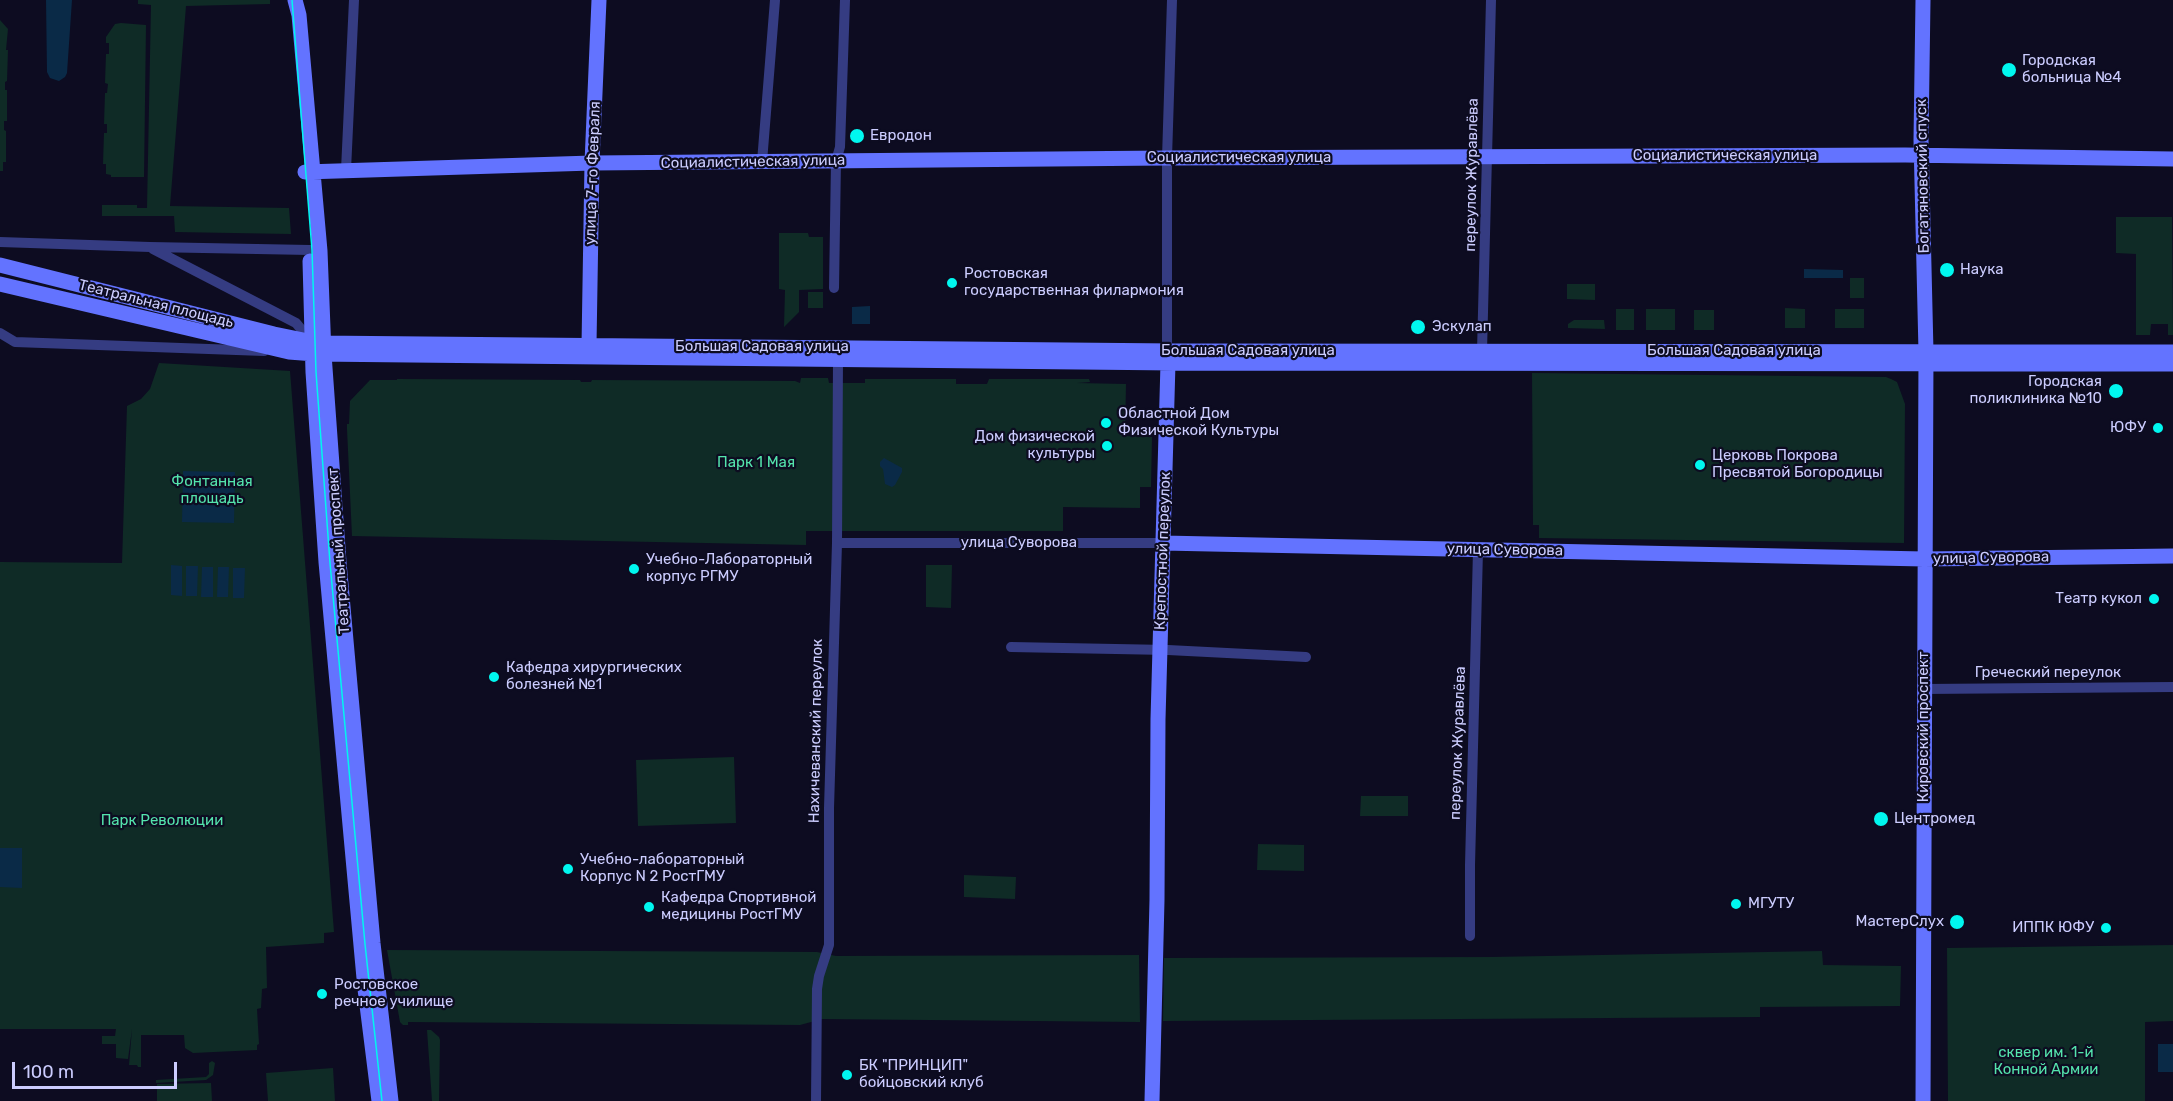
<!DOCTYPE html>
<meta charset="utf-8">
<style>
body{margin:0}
#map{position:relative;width:2173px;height:1101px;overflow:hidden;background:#0d0c21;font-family:Rubik,sans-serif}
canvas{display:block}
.scale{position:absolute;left:12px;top:1062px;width:165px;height:27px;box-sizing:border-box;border:3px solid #cccdff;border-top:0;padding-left:8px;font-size:18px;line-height:21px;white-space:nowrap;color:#cccdff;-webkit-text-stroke:4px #0d0c21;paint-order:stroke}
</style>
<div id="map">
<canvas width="2173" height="1101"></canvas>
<div class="scale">100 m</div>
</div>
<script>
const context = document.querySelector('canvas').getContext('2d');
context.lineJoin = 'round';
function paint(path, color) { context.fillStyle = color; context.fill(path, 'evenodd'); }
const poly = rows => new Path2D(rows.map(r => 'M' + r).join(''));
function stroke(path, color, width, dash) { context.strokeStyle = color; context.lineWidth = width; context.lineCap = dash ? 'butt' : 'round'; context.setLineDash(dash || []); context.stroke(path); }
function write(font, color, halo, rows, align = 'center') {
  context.font = font + ' Rubik,sans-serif'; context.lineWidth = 4.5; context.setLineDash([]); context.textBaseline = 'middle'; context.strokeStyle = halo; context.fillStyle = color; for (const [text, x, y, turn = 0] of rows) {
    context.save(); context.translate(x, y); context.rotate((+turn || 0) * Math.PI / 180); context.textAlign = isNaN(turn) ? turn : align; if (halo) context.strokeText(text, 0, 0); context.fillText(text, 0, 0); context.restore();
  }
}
paint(poly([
 [138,0,270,0,270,4,186,6,170,206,289,208,291,234,175,232,174,216,102,216,102,205,137,205,137,208,147,208,151,5,138,4],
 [0,20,8,29,6,50,8,50,7,81,5,82,5,90,7,90,7,121,4,121,4,130,6,131,6,162,3,162,3,171,0,171],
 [121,23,146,25,144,177,111,177,111,175,106,174,106,164,103,164,104,133,107,133,107,124,104,124,105,93,107,93,108,84,105,83,106,54,109,54,109,43,106,43,106,37,115,24],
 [2116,217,2172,217,2173,335,2168,335,2168,324,2151,324,2150,335,2136,335,2136,254,2116,253],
 [779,233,808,233,809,237,823,237,823,289,799,290,799,312,784,327,785,290,779,289],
 [1850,278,1864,278,1864,298,1850,298],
 [1567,284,1595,284,1595,300,1567,299],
 [808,292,823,292,823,308,808,308],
 [1785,308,1805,309,1805,328,1785,328],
 [1616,309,1634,309,1634,330,1616,330],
 [1646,309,1675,309,1675,330,1646,330],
 [1835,309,1864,309,1864,328,1835,328],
 [1694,310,1714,310,1714,330,1694,330],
 [1574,320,1604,320,1605,329,1568,328,1568,324],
 [159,363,290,371,334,932,324,933,324,943,266,947,267,988,262,989,261,1008,257,1009,259,1044,257,1045,257,1050,193,1053,185,1048,184,1035,141,1035,141,1067,138,1067,137,1065,129,1065,132,1029,128,1059,116,1058,116,1044,102,1044,102,1036,115,1036,116,1029,0,1029,0,562,122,563,127,406,141,399,150,389],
 [1532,373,1886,377,1891,379,1897,382,1905,404,1904,543,1539,538,1539,525,1533,525],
 [801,378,828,378,829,383,865,383,865,379,956,379,956,384,987,384,989,379,1089,379,1090,382,1077,383,1126,384,1125,436,1152,437,1151,487,1140,487,1140,508,1063,507,1063,531,806,531,806,545,352,536,347,429,347,424,349,424,350,401,370,380,397,380,397,379,580,380,581,382,591,382,592,380,795,381,800,383],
 [926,565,952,565,951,608,926,607],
 [734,757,736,823,638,826,636,760],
 [1361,796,1408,796,1408,816,1360,816],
 [1258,844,1304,845,1304,871,1257,870],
 [964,875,1016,877,1015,899,964,897],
 [2173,945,2173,1021,2145,1022,2145,1101,1948,1101,1947,948],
 [387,950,817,952,836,956,1139,955,1140,1022,822,1019,800,1025,408,1022,408,1025,403,1025,400,1022],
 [1822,951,1823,965,1901,966,1900,1006,1760,1007,1760,1017,1163,1021,1164,958,1491,957],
 [427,1030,431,1030,439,1037,440,1040,439,1101,432,1101],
 [212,1061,215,1063,213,1075,206,1080,156,1083,156,1080,206,1077,209,1074,209,1063],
 [333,1068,335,1101,268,1101,266,1073],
 [211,1083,212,1101,157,1101,157,1084]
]), '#0f2b26');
paint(poly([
 [46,0,72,0,67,73,65,77,59,81,50,78,47,72],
 [1804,269,1843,270,1843,278,1804,278],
 [870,306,870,324,852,324,852,307],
 [884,458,902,468,902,472,895,485,892,487,885,484,883,469,880,466,880,462],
 [183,471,235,472,234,523,182,522],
 [171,565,182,566,182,596,171,595],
 [186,566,198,566,197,596,186,596],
 [202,567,213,567,213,597,201,597],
 [218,567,229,567,228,597,217,597],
 [233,568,245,568,244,598,233,598],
 [0,848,22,848,22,888,0,887],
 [2158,1044,2173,1044,2173,1072,2158,1072]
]), '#0a2a47');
stroke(poly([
 [762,162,775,0],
 [346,170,354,0],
 [0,242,150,247,310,250],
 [153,249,296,323,312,342],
 [834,288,836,161,840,147,845,0],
 [0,333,15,342,264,351],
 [1482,351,1491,0],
 [1167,356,1167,158,1172,0],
 [837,543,1163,543],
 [1011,647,1168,650,1306,657],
 [1923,689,2173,687],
 [1470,936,1470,865,1478,550],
 [816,1101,817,989,819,976,829,945,829,808,837,543,838,359]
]), '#353c82', 10);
stroke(poly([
 [295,0,299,15,320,251,324,354,339,562,373,943,391,1101],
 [305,172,592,163,1167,158,1905,155,2173,159],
 [310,261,313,372,326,562,365,989,379,1101],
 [0,265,274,334,318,343,1175,351,2173,352],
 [0,284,289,352,315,354,1175,363,2173,364],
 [589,345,592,163,599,0],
 [1163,543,1924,559,2173,556],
 [1152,1101,1157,900,1158,719,1168,363],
 [1923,1101,1926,352,1921,140,1923,0]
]), '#6373ff', 15);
stroke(poly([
 [292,0,312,250,316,372,330,563,365,944,382,1101]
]), '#00f7ef', 1.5);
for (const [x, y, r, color] of [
 [2009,70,8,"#00f7ef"],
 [857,136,8,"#00f7ef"],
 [1947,270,8,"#00f7ef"],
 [952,283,6,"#00f7ef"],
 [1418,327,8,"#00f7ef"],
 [2116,391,8,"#00f7ef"],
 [1106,423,6,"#00f7ef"],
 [2158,428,6,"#00f7ef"],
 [1107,446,6,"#00f7ef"],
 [1700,465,6,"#00f7ef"],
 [634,569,6,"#00f7ef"],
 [2154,599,6,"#00f7ef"],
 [494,677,6,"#00f7ef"],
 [1881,819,8,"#00f7ef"],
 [568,869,6,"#00f7ef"],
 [1736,904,6,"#00f7ef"],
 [649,907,6,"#00f7ef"],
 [1957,922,8,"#00f7ef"],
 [2106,928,6,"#00f7ef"],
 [322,994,6,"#00f7ef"],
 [847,1075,6,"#00f7ef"]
]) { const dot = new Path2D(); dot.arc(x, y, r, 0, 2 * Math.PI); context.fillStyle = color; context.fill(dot); stroke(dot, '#0d0c21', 2); }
write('15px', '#cccdff', '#0d0c21', [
 ["Городская",2022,61],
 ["больница №4",2022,78],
 ["Евродон",870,136],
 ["Наука",1960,270],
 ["Ростовская",964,274],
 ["государственная филармония",964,291],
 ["Эскулап",1432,327],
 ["Городская",2102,382,"right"],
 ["поликлиника №10",2102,399,"right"],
 ["Областной Дом",1118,414],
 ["Физической Культуры",1118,431],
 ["ЮФУ",2146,428,"right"],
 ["Дом физической",1095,437,"right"],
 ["культуры",1095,454,"right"],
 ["Церковь Покрова",1712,456],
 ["Пресвятой Богородицы",1712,473],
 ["Учебно-Лабораторный",646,560],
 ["корпус РГМУ",646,577],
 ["Театр кукол",2142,599,"right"],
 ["Кафедра хирургических",506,668],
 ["болезней №1",506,685],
 ["Центромед",1894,819],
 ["Учебно-лабораторный",580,860],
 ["Корпус N 2 РостГМУ",580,877],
 ["Кафедра Спортивной",661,898],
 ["медицины РостГМУ",661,915],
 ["МГУТУ",1748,904],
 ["МастерСлух",1944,922,"right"],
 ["ИППК ЮФУ",2094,928,"right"],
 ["Ростовское",334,985],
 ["речное училище",334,1002],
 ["БК \"ПРИНЦИП\"",859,1066],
 ["бойцовский клуб",859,1083]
], 'left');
write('15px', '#cccdff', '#0d0c21', [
 ["Социалистическая улица",1725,156],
 ["Социалистическая улица",1239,158],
 ["Социалистическая улица",753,162,-1],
 ["улица 7-го Февраля",593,173,-88],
 ["переулок Журавлёва",1472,175,-89],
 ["Богатяновский спуск",1923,176,-91],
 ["Театральная площадь",156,304,14],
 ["Большая Садовая улица",762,347],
 ["Большая Садовая улица",1248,351],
 ["Большая Садовая улица",1734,351],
 ["улица Суворова",1019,543],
 ["улица Суворова",1505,550,1],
 ["Театральный проспект",339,551,-94],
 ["Крепостной переулок",1163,551,-88],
 ["улица Суворова",1991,558,-1],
 ["Греческий переулок",2048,673],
 ["Кировский проспект",1924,727,-90],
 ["Нахичеванский переулок",816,731,-89],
 ["переулок Журавлёва",1458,743,-88]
]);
write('15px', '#54e3ac', '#0d0c21', [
 ["Парк 1 Мая",756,463],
 ["Фонтанная",212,482],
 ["площадь",212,499],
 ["Парк Революции",162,821],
 ["сквер им. 1-й",2046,1053],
 ["Конной Армии",2046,1070]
]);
</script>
